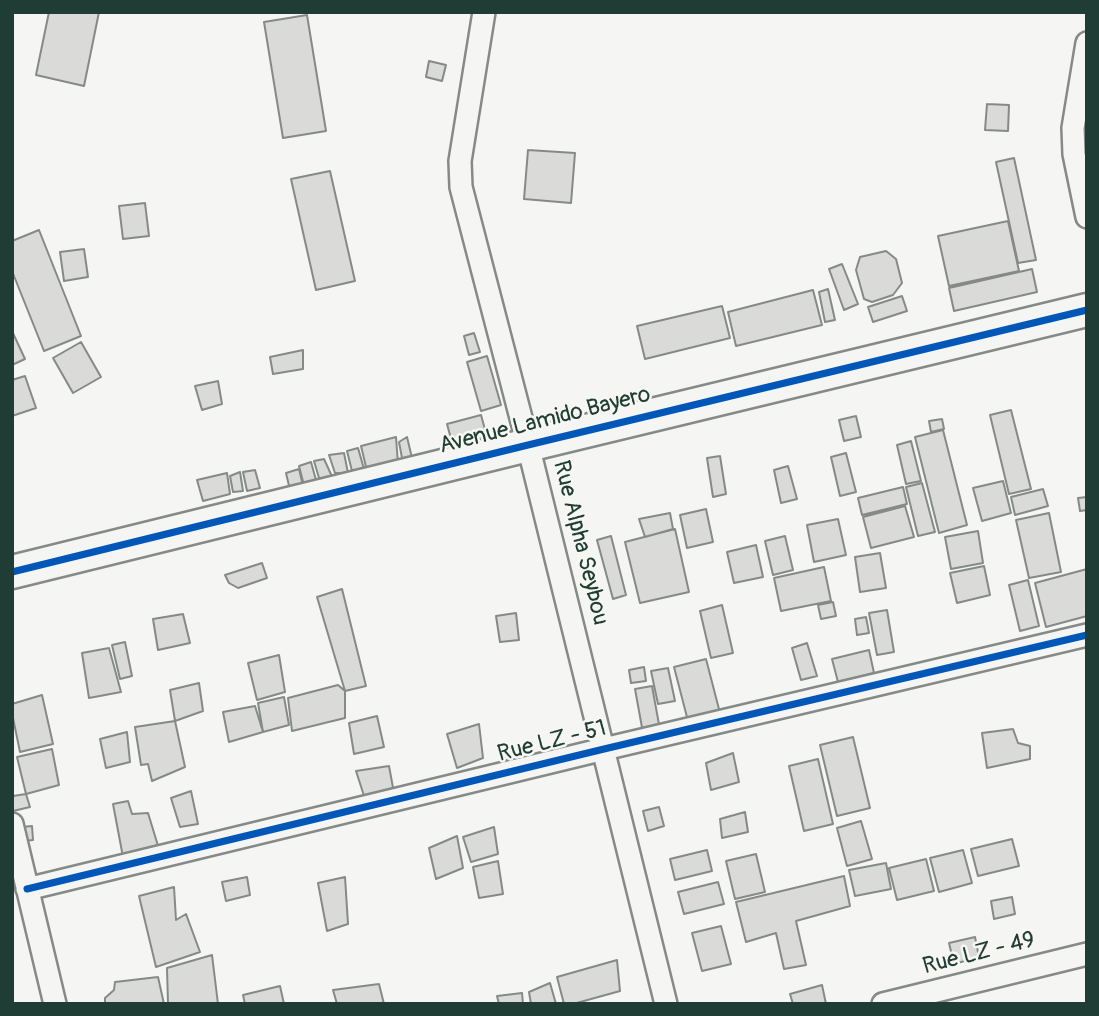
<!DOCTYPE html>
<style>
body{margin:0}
#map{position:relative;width:1099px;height:1016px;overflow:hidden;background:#f5f5f3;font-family:Pangolin,sans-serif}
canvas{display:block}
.frame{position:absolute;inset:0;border:14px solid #1f3d34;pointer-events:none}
</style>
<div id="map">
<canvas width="1099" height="1016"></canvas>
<div class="frame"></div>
</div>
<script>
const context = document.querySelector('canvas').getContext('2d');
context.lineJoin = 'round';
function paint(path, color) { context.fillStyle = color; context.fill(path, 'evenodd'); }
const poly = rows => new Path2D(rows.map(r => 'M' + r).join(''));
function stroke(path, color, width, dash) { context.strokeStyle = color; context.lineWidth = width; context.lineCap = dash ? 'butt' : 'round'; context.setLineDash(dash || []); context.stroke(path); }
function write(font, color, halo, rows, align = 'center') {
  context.font = font + ' Pangolin,sans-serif'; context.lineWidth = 5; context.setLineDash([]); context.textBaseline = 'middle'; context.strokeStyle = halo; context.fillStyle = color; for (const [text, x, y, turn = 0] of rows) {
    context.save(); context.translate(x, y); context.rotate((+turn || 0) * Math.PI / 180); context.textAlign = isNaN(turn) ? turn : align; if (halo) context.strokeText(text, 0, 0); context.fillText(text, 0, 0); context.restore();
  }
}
const building = poly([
 [49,12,99,12,84,86,36,75,49,12],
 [307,15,326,131,283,138,264,22,307,15],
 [429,61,446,65,442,81,426,77,429,61],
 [987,104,1009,105,1008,131,985,130,987,104],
 [528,150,575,153,571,203,524,199,528,150],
 [1014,158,1036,260,1018,263,996,162,1014,158],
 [330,171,355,281,316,290,291,179,330,171],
 [145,203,149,236,123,239,119,206,145,203],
 [1008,221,1019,271,949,286,938,236,1008,221],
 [39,230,81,336,44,351,12,271,12,241,39,230],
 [84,249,88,277,64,281,60,252,84,249],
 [886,251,896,259,902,283,893,295,872,302,864,299,856,270,860,257,886,251],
 [842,264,858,304,844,310,829,269,842,264],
 [1032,269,1037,292,954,311,949,288,1032,269],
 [828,289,835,320,825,322,819,292,828,289],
 [813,290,822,325,736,346,728,312,813,290],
 [902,296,907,311,873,322,868,307,902,296],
 [722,306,730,338,645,359,637,326,722,306],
 [12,331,25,359,12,365,12,331],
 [474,333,480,352,469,355,464,336,474,333],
 [81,342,101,377,73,393,53,358,81,342],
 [303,350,303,369,273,374,270,357,303,350],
 [487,356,501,405,481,411,467,362,487,356],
 [25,376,36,408,12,416,12,380,25,376],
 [218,381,222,404,202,410,195,386,218,381],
 [1011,410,1031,489,1009,494,990,415,1011,410],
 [481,415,489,444,455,454,447,424,481,415],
 [856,416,861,437,844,441,839,420,856,416],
 [942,419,944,429,931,432,929,421,942,419],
 [943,430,967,525,939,533,915,437,943,430],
 [396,437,398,464,367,471,361,446,396,437],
 [407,437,412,458,402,458,399,442,407,437],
 [911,441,921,481,906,484,897,445,911,441],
 [358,448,364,469,352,471,347,451,358,448],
 [344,453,348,473,335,473,329,455,344,453],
 [846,453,856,492,840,496,831,457,846,453],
 [720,456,726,494,713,497,707,458,720,456],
 [324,459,335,483,322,488,314,461,324,459],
 [311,462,319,491,306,493,299,466,311,462],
 [788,466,797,499,781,503,774,470,788,466],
 [299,469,303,486,290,490,286,473,299,469],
 [255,470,260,488,247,491,243,472,255,470],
 [240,472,243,491,233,492,230,476,240,472],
 [227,473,230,494,203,501,197,480,227,473],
 [1003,481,1011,513,982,521,973,488,1003,481],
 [922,483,935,532,918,536,906,487,922,483],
 [903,487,907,504,862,515,858,498,903,487],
 [1043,489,1048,506,1015,515,1011,497,1043,489],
 [1087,497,1087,510,1080,511,1078,498,1087,497],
 [905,506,914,537,871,548,863,517,905,506],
 [706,509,713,542,687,548,680,515,706,509],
 [670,513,673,529,645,537,639,519,670,513],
 [1049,513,1061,572,1029,578,1016,520,1049,513],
 [838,519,846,555,814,562,807,525,838,519],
 [675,529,689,592,640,603,625,542,675,529],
 [978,531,983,563,951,569,945,537,978,531],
 [611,536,626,595,613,599,597,540,611,536],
 [785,536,793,570,773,575,765,541,785,536],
 [756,545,763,577,734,583,727,552,756,545],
 [880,553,886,588,860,592,855,557,880,553],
 [262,563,267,578,238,588,229,583,225,575,262,563],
 [984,566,990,595,957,603,950,573,984,566],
 [824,567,831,601,781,611,774,578,824,567],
 [1087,569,1087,616,1046,627,1035,583,1087,569],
 [1028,580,1039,626,1020,631,1009,585,1028,580],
 [342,589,366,686,345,691,317,597,342,589],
 [833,602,836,616,821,619,818,605,833,602],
 [722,605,733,653,711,658,700,611,722,605],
 [887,610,894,652,877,655,869,613,887,610],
 [516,613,519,640,500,642,496,616,516,613],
 [183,614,190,643,158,650,153,619,183,614],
 [866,617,869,633,857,635,855,619,866,617],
 [125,642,132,676,120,679,112,645,125,642],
 [807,643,817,676,801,680,792,648,807,643],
 [109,648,121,692,89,698,82,653,109,648],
 [869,650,874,673,838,682,832,659,869,650],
 [279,655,285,692,257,700,248,663,279,655],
 [706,659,720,713,688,721,674,667,706,659],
 [644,667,646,681,631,683,629,670,644,667],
 [668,668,675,701,658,704,651,671,668,668],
 [199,683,203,711,175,721,170,690,199,683],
 [338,685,345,691,345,718,292,731,288,698,338,685],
 [652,686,660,730,643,733,635,689,652,686],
 [42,695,53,744,20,752,12,713,12,704,42,695],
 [284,697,289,725,263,732,258,703,284,697],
 [255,706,263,732,229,742,223,712,255,706],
 [377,716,384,747,354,754,349,723,377,716],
 [175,721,185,767,152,781,148,764,141,765,135,727,175,721],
 [479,724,483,758,457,768,447,734,479,724],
 [1013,729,1018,743,1030,746,1030,759,987,768,982,733,1013,729],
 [127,732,130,762,106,768,100,739,127,732],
 [853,737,870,808,837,816,820,745,853,737],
 [52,749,59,785,26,794,17,757,52,749],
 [733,753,739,782,711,790,706,763,733,753],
 [818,759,833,824,804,831,789,766,818,759],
 [389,766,394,793,366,802,356,771,389,766],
 [191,791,198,824,180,827,171,798,191,791],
 [26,794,30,807,13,811,13,796,26,794],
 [128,801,132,814,148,813,159,849,123,857,113,804,128,801],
 [659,807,664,826,648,831,643,811,659,807],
 [745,812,748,832,722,838,720,819,745,812],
 [861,821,872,859,847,866,837,828,861,821],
 [32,826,33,840,13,842,12,828,32,826],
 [494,827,498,854,471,862,463,837,494,827],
 [457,836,463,868,436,879,429,848,457,836],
 [1012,839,1019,866,978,876,971,849,1012,839],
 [707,850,712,871,675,880,670,859,707,850],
 [963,850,972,883,939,892,930,858,963,850],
 [756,854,765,892,735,899,726,861,756,854],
 [926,859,934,891,897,900,889,868,926,859],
 [498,861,503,894,479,898,473,867,498,861],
 [886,863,891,889,855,896,849,870,886,863],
 [844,876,850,906,796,921,806,965,784,969,776,933,746,942,736,902,844,876],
 [247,877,250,895,226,901,222,882,247,877],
 [345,877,348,924,327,931,318,883,345,877],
 [718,882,724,904,684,914,678,892,718,882],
 [174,887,176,920,186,914,200,952,156,967,139,896,174,887],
 [1012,897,1015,914,994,919,991,901,1012,897],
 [721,926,731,964,702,971,692,933,721,926],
 [975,937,979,957,954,964,949,943,975,937],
 [212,955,218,1004,168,1004,167,968,212,955],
 [617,960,620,991,573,1004,564,1004,557,977,617,960],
 [158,977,164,1004,105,1004,105,998,114,990,115,982,158,977],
 [550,983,556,1004,531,1004,529,992,550,983],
 [379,984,384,1004,337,1004,333,990,379,984],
 [822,985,826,1004,793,1004,790,994,822,985],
 [280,986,284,1004,245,1004,243,995,280,986],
 [522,993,523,1004,499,1004,497,996,522,993]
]);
paint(building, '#dadbd9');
stroke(building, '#858a88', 2);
const street = poly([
 [484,12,460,161,461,187,528,445,666,1004],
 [1087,43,1073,128,1074,154,1087,217],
 [12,824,55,1004],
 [27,889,604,749,1087,635],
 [883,1004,1087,954]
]);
const secondary = poly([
 [12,572,528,445,1087,310]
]);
stroke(street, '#858a88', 26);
stroke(secondary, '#858a88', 37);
stroke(street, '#f5f5f3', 21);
stroke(secondary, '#f5f5f3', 32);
stroke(poly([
 [12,572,528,445,1087,310],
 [27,889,604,749,1087,635]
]), '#0057b8', 7);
write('23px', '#1f3d34', '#f6f6f2', [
 ["Avenue Lamido Bayero",545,421,-14],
 ["Rue Alpha Seybou",580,543,76],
 ["Rue LZ - 51",552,742,-14],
 ["Rue LZ - 49",979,954,-14]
]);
</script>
